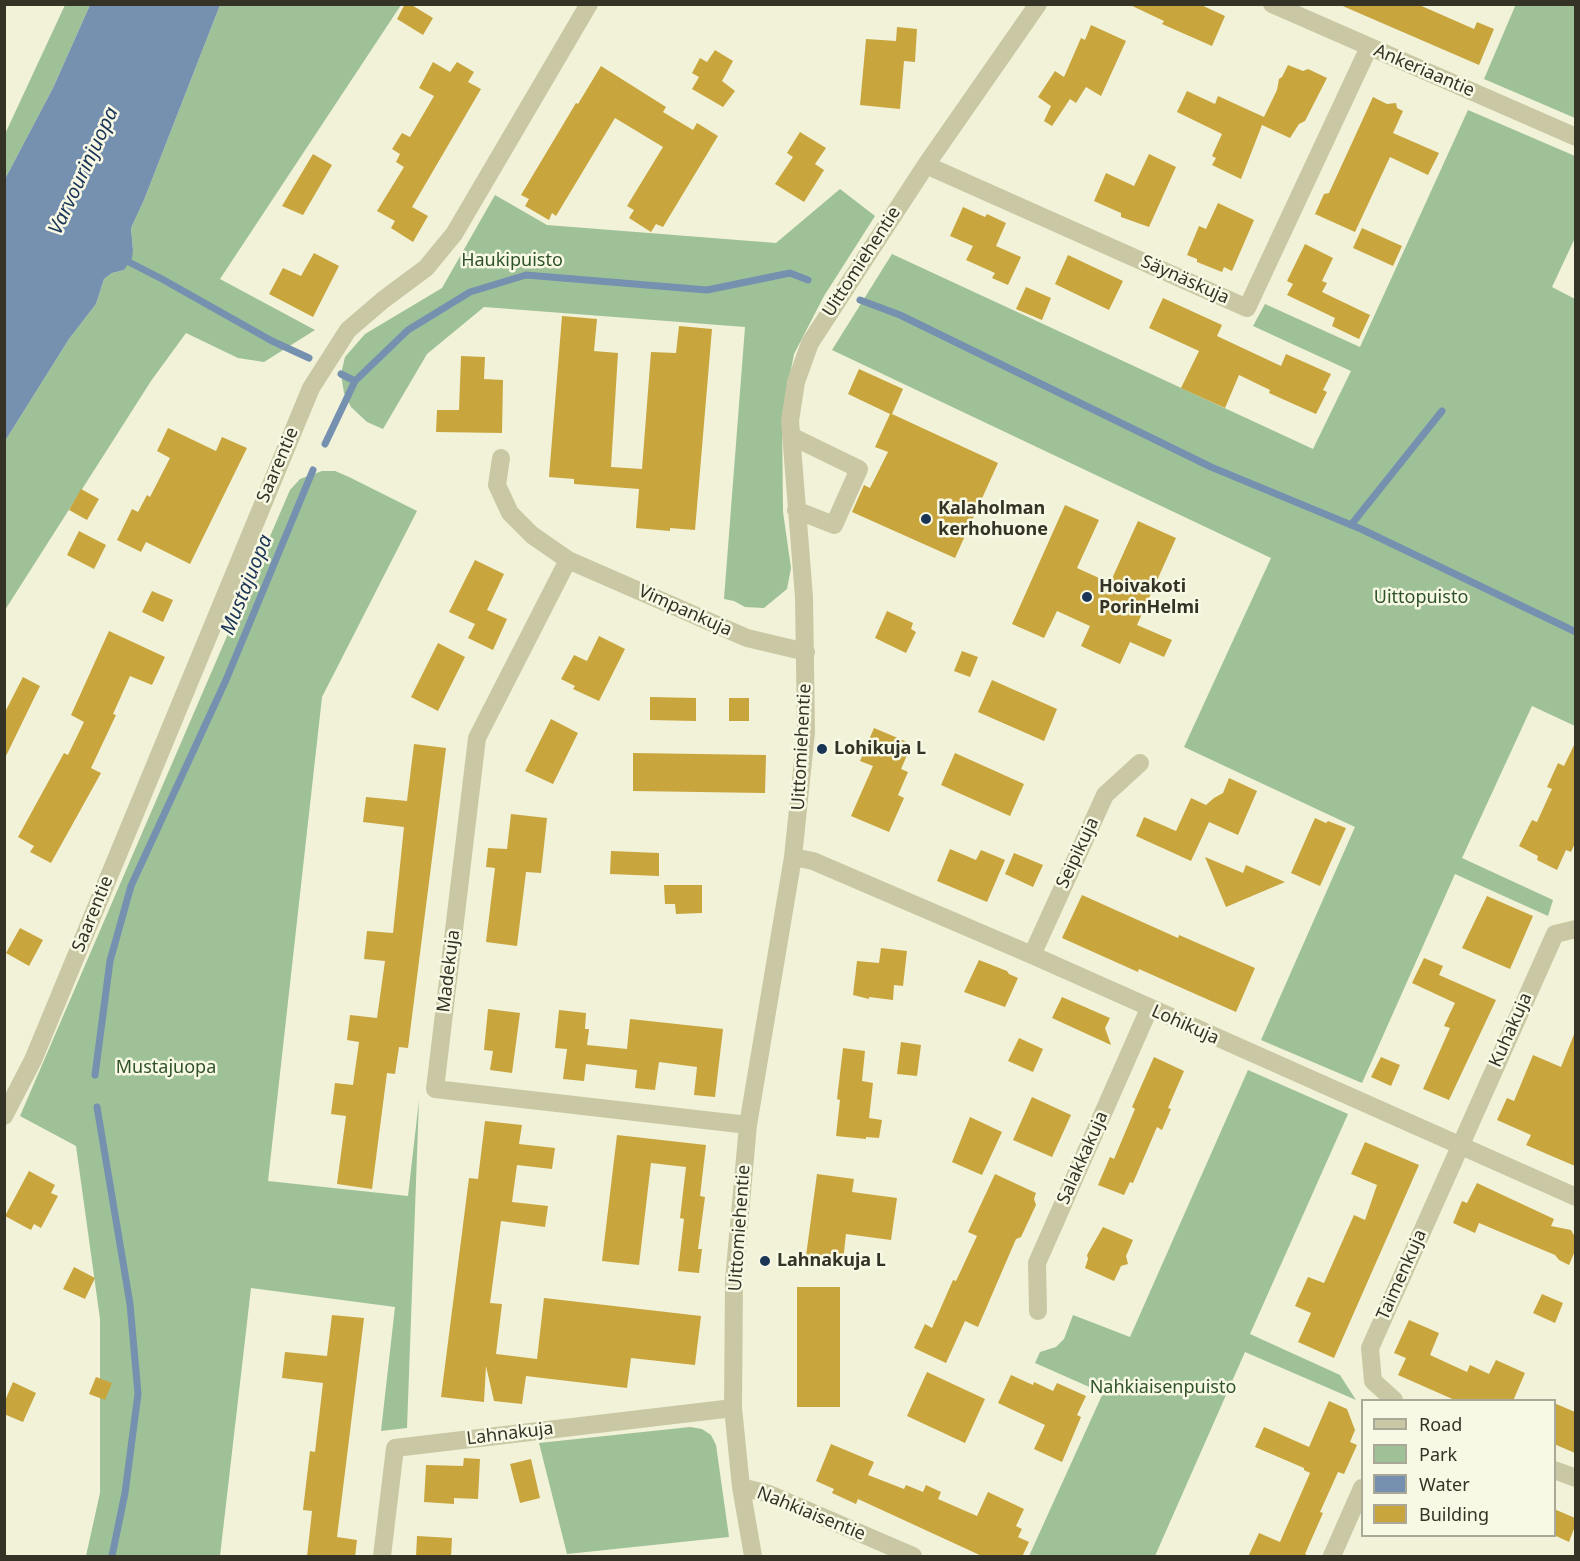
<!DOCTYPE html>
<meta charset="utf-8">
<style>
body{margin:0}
#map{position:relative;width:1580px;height:1561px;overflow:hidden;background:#f1f2d8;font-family:"Noto Sans",sans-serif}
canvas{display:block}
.frame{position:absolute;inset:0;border:6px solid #353226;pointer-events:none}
.legend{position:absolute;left:1361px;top:1399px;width:195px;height:138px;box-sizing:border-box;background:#f8f9e4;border:2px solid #aaa998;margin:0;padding:8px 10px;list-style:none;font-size:18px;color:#353226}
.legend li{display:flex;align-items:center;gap:12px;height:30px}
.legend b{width:30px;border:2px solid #aaa998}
</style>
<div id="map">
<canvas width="1580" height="1561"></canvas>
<div class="frame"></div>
<ul class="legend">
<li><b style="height:8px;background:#cac8a4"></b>Road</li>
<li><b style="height:16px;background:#9ec198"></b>Park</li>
<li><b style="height:16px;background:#7690af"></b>Water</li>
<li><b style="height:16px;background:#c9a53e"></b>Building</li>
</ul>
</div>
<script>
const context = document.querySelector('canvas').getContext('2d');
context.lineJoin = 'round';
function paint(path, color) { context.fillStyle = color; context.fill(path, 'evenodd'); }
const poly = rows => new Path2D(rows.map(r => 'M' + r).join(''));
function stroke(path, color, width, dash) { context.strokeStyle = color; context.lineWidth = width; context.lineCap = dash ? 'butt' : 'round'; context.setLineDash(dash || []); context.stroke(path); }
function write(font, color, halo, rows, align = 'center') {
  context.font = font + ' "Noto Sans",sans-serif'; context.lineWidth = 5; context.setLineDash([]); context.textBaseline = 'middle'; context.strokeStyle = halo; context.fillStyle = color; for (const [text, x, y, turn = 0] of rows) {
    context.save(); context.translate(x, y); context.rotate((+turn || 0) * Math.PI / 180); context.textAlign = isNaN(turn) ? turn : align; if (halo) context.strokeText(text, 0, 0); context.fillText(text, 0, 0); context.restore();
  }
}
paint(poly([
 [1516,4,1575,5,1575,118,1484,79],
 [65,5,90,5,53,88,5,179,5,134],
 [220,5,401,5,220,279,315,330,264,362,238,358,186,333,151,381,5,610,5,441,69,339,96,304,104,279,112,273,124,270,133,250,131,228,144,200],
 [1468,110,1575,156,1575,238,1552,287,1575,299,1575,726,1532,706,1462,858,1553,900,1548,916,1455,874,1362,1083,1261,1040,1355,827,1184,747,1271,558,832,350,892,254,1313,449,1351,371,1253,326,1265,304,1360,347],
 [840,189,875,216,824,296,794,354,782,415,783,512,791,568,787,589,764,608,745,607,734,601,724,599,745,327,484,307,427,354,383,429,367,422,351,407,344,393,341,374,345,357,365,334,442,288,495,195,547,225,776,243],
 [322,471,335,471,349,477,417,511,322,697,268,1181,408,1196,419,1100,407,1428,381,1431,395,1307,251,1288,220,1556,86,1556,100,1493,100,1319,76,1146,20,1116,290,490,300,479],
 [1248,1070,1348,1114,1250,1334,1340,1375,1356,1400,1245,1352,1155,1556,1029,1556,1103,1393,1035,1363,1040,1352,1056,1347,1064,1339,1073,1315,1130,1337],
 [690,1427,702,1429,711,1435,716,1445,729,1537,567,1554,539,1443]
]), '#9ec198');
paint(poly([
 [90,5,220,5,144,200,131,228,133,250,132,258,124,270,112,273,104,279,96,304,69,339,5,441,5,179,53,88]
]), '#7690af');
stroke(poly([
 [123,259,162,279,272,341,309,358],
 [860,300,900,315,1211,467,1361,529,1576,632],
 [341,374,355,381,408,330,470,292,526,275,707,290,790,273,808,280],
 [325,444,355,381],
 [1351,525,1442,411],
 [95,1075,110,961,131,886,226,680,313,470],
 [97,1107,130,1304,138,1394,125,1493,112,1556]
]), '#7690af', 7);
paint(poly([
 [405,4,410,4,433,18,423,35,397,19],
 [1128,4,1199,4,1225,16,1212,46,1162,24,1164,21],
 [1338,4,1417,4,1474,29,1477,22,1494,29,1479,65],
 [1091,25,1126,41,1101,96,1086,87,1076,103,1070,99,1052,126,1044,121,1051,106,1038,97,1055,71,1064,77,1081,38,1085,40],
 [897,27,917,29,915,62,904,61,900,109,860,105,866,39,896,41],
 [715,50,733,61,722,81,735,91,723,107,692,89,699,77,692,73,700,58,707,62],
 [433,62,450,72,457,62,474,72,468,82,481,89,412,207,428,216,413,242,391,228,395,221,377,211,404,167,396,162,400,154,392,149,402,133,410,137,434,96,419,88],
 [1288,65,1303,71,1308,69,1327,78,1305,121,1299,124,1290,138,1262,125,1241,179,1212,165,1216,158,1212,156,1222,134,1177,112,1187,91,1215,104,1218,96,1264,117,1277,90,1279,79,1282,77],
 [601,66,666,107,663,112,693,130,697,123,718,136,663,227,656,224,651,232,629,218,634,210,627,206,663,147,615,118,556,216,552,213,549,220,525,206,529,199,521,195,576,103,578,104],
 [1373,97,1387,104,1396,103,1397,108,1403,111,1393,133,1439,153,1428,175,1390,157,1355,232,1315,214,1324,194,1329,193],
 [800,132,826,148,815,164,824,170,804,202,775,184,793,157,787,153],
 [313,154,332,165,303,215,282,206],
 [1149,154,1176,167,1149,227,1121,217,1121,213,1094,201,1106,173,1134,186],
 [1218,203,1254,220,1232,271,1224,267,1222,272,1197,262,1197,259,1187,255,1199,226,1206,229],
 [963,207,985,217,987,214,1006,223,996,246,1021,257,1008,285,992,278,995,273,966,260,973,246,950,236],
 [1362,228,1402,246,1393,266,1353,248],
 [1305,244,1333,258,1322,281,1327,283,1322,292,1370,315,1359,339,1332,326,1335,318,1287,295,1293,284,1287,281],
 [314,253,339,266,313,317,269,294,283,268,301,276],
 [1068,255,1123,281,1109,310,1055,284],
 [1026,287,1051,298,1042,320,1016,309],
 [1163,298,1222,325,1217,336,1281,366,1286,354,1331,374,1323,390,1327,392,1316,414,1269,393,1270,390,1239,375,1225,408,1181,388,1199,351,1149,328],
 [562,316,597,319,594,351,618,353,611,467,642,469,651,352,676,353,679,326,712,329,695,530,670,528,670,531,636,528,639,489,574,484,574,479,549,477],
 [461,356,485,357,484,379,503,380,502,433,436,432,437,410,459,410],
 [859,369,903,389,892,414,998,463,955,558,852,512,864,485,870,488,888,452,875,447,890,414,848,394],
 [168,428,216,451,222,437,247,448,190,564,146,542,141,552,117,540,132,509,138,512,147,495,150,497,170,458,157,451],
 [81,489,99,499,87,520,69,510],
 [1065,505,1099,520,1077,568,1110,583,1138,521,1176,538,1137,625,1172,640,1164,657,1130,642,1120,664,1081,646,1090,626,1057,611,1044,638,1012,624],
 [79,531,106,545,94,569,67,555],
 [475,560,504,574,487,610,507,619,493,650,468,638,475,624,449,612],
 [152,591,173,600,163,622,142,612],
 [887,611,913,623,911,629,916,632,906,653,875,638],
 [109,631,165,657,152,685,130,676,113,714,116,715,91,768,101,773,51,863,30,852,34,846,18,837,64,753,68,755,84,722,71,715],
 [599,636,625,649,599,701,573,689,575,686,561,679,574,655,587,661],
 [438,643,465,657,438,711,411,697],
 [962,651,978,657,970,677,954,671],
 [23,677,40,686,4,760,4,714],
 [992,680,1057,709,1044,741,978,712],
 [650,697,696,698,696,721,650,720],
 [729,698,749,698,749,721,729,721],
 [551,719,578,733,553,784,525,771],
 [874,728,912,744,901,769,908,772,898,795,904,798,889,832,851,816,873,766,860,761],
 [1575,743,1575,843,1571,852,1566,850,1557,870,1537,860,1538,856,1519,846,1532,820,1537,822,1552,789,1547,787,1558,763,1564,766],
 [414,744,446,748,408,1048,399,1047,395,1074,387,1073,372,1189,337,1184,346,1116,331,1114,335,1083,353,1085,359,1042,347,1040,350,1015,377,1018,385,961,364,959,367,931,393,933,404,827,363,822,366,797,407,801],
 [633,753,766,755,765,793,633,791],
 [955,753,1024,784,1010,816,941,785],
 [1229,778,1257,791,1238,835,1209,822,1191,861,1136,836,1144,817,1176,831,1191,798,1206,805,1214,798,1223,793],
 [511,814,547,818,541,873,526,872,517,946,486,942,495,868,486,867,488,848,507,849],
 [1315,818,1326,823,1328,821,1346,828,1320,886,1291,873],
 [950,849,976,860,981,850,1005,860,987,902,937,881],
 [611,851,659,853,659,876,610,874],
 [1014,853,1043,865,1033,887,1005,874],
 [1205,857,1243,873,1246,865,1285,882,1226,907],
 [664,885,702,885,702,913,676,914,675,904,665,904],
 [1082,895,1178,938,1179,935,1255,968,1236,1012,1139,969,1138,972,1062,938],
 [1487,896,1533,916,1510,969,1462,948],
 [20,928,43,940,29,966,6,953],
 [881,948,907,951,903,986,894,985,893,1000,869,997,869,999,853,995,857,961,879,963],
 [1424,958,1443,966,1439,975,1496,1000,1449,1100,1423,1089,1450,1028,1444,1026,1455,1003,1412,983],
 [979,960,1007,971,1009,974,1018,978,1005,1007,964,992],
 [1062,997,1110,1018,1105,1028,1111,1045,1052,1018],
 [488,1009,520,1013,512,1073,490,1070,493,1051,484,1050],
 [559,1010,586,1013,585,1029,589,1029,587,1045,627,1049,630,1019,723,1029,715,1097,694,1095,697,1067,659,1062,655,1090,635,1088,637,1070,586,1064,584,1081,563,1079,567,1049,555,1048],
 [1575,1032,1575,1166,1526,1145,1531,1135,1497,1120,1507,1098,1514,1101,1533,1055,1561,1067],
 [1019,1038,1043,1049,1033,1072,1008,1061],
 [901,1042,921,1045,917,1076,897,1074],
 [843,1048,865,1051,862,1081,873,1083,869,1118,882,1120,879,1138,866,1137,866,1139,836,1136,840,1100,837,1099],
 [1154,1057,1184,1071,1168,1108,1171,1109,1162,1130,1157,1127,1133,1183,1130,1182,1124,1195,1098,1185,1110,1157,1114,1159,1135,1109,1132,1107],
 [1381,1057,1400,1065,1391,1086,1371,1077],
 [1032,1097,1071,1115,1052,1157,1013,1140],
 [970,1117,1002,1132,982,1175,952,1162],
 [485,1121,522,1125,519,1144,555,1148,552,1169,517,1165,512,1202,548,1206,545,1227,501,1221,490,1303,502,1304,496,1354,537,1359,544,1298,701,1316,695,1365,631,1358,627,1388,526,1376,522,1404,494,1401,486,1366,484,1402,441,1397,469,1178,478,1179],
 [617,1135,706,1145,700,1196,705,1197,698,1249,702,1249,699,1273,678,1271,684,1219,680,1218,686,1167,651,1163,639,1265,602,1261],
 [1365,1142,1419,1165,1334,1358,1298,1342,1311,1313,1295,1306,1308,1277,1324,1283,1354,1215,1365,1220,1377,1185,1351,1174],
 [29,1171,55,1185,51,1193,58,1196,41,1228,34,1224,31,1230,5,1216],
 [817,1174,854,1179,852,1192,897,1198,891,1240,846,1234,843,1261,806,1256],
 [995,1174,1036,1193,1034,1199,1036,1205,1021,1237,1016,1239,978,1327,965,1321,946,1363,914,1348,925,1324,932,1328,953,1280,956,1281,977,1236,968,1232],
 [1477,1183,1554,1219,1551,1226,1571,1230,1575,1237,1575,1251,1569,1265,1559,1260,1555,1255,1479,1223,1475,1233,1453,1223,1462,1201,1467,1203],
 [1103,1227,1133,1240,1126,1256,1128,1264,1121,1266,1114,1281,1085,1268,1088,1259,1087,1255],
 [74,1267,95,1278,85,1299,63,1289],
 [797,1287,840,1287,840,1407,797,1407],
 [1542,1294,1563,1303,1555,1323,1533,1313],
 [332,1315,364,1318,337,1537,357,1540,355,1557,307,1557,312,1511,303,1510,310,1451,315,1452,323,1383,282,1378,285,1352,327,1356],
 [1409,1320,1439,1333,1430,1355,1467,1372,1470,1365,1489,1374,1496,1360,1525,1373,1513,1401,1457,1401,1398,1375,1406,1358,1394,1353],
 [927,1372,985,1399,965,1443,907,1416],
 [1011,1375,1033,1385,1034,1382,1053,1391,1057,1383,1086,1396,1077,1415,1081,1417,1062,1462,1034,1449,1045,1425,998,1403],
 [96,1377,112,1383,105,1400,89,1394],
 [13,1382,36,1393,23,1422,4,1414,4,1403],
 [1329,1401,1347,1409,1355,1430,1350,1442,1357,1445,1344,1474,1338,1472,1320,1512,1323,1513,1305,1554,1311,1557,1248,1557,1259,1533,1280,1542,1310,1473,1304,1470,1304,1468,1255,1447,1264,1427,1309,1447],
 [1554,1403,1575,1412,1575,1453,1554,1444],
 [831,1444,874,1462,868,1475,904,1489,906,1485,923,1492,926,1485,941,1492,938,1499,977,1516,988,1492,1024,1509,1016,1526,1022,1529,1018,1537,1029,1542,1022,1557,984,1557,858,1499,856,1504,832,1493,834,1489,816,1481],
 [464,1458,480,1459,478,1499,454,1498,454,1504,424,1502,426,1465,463,1466],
 [531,1459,540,1498,520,1503,510,1464],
 [1554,1509,1575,1518,1575,1526,1569,1542,1554,1535],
 [417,1536,452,1538,451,1557,416,1557]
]), '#c9a53e');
stroke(poly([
 [1272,4,1576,137],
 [926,165,1247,308,1369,47],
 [791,436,859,469,834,525,796,510],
 [501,458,497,485,510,513,532,535,568,560,747,638,806,652],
 [568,560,477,738,435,1089,748,1125],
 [793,857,813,861,1032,955,1576,1197],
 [1032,955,1105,795,1140,763],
 [4,1116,33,1060,311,388,348,330,383,300,426,268,454,234,589,4],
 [1038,1311,1037,1263,1149,1009],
 [1394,1400,1373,1381,1370,1348,1555,934,1576,929],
 [1554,1470,1576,1478],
 [741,1487,769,1494,913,1556],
 [382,1556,395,1448,733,1408],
 [753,1556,741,1487,733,1408,734,1280,748,1125,793,857,806,732,804,597,790,421,796,382,810,343,926,165,1038,4],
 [1332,1556,1362,1488]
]), '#cac8a4', 18);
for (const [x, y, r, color] of [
 [926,519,6,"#1b3557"],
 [1087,597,6,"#1b3557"],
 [822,749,6,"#1b3557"],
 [765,1261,6,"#1b3557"]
]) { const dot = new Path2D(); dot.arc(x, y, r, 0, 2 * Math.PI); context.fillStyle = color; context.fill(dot); stroke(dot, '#f8f9e4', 2); }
write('18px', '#353226', '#f8f9e4', [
 ["Ankeriaantie",1424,71,23],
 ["Uittomiehentie",862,262,-57],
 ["Säynäskuja",1185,280,24],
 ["Saarentie",278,465,-67],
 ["Vimpankuja",685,611,24],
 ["Uittomiehentie",802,747,-87],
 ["Seipikuja",1078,853,-65],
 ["Saarentie",93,914,-68],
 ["Madekuja",449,971,-83],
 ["Lohikuja",1185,1025,24],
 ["Kuhakuja",1511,1030,-66],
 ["Salakkakuja",1083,1158,-66],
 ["Uittomiehentie",740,1228,-86],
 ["Taimenkuja",1402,1275,-66],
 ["Lahnakuja",510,1434,-7],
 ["Nahkiaisentie",811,1514,22]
]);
write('18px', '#2f5329', '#f8f9e4', [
 ["Haukipuisto",512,261],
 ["Uittopuisto",1421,598],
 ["Mustajuopa",166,1068],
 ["Nahkiaisenpuisto",1163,1388]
]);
write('bold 18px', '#353226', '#f8f9e4', [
 ["Kalaholman",938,509],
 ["kerhohuone",938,530],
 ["Hoivakoti",1099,587],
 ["PorinHelmi",1099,608],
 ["Lohikuja L",834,749],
 ["Lahnakuja L",777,1261]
], 'left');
write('italic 20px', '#1b3557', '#f8f9e4', [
 ["Varvourinjuopa",84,171,-65],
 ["Mustajuopa",247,585,-68]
]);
</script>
